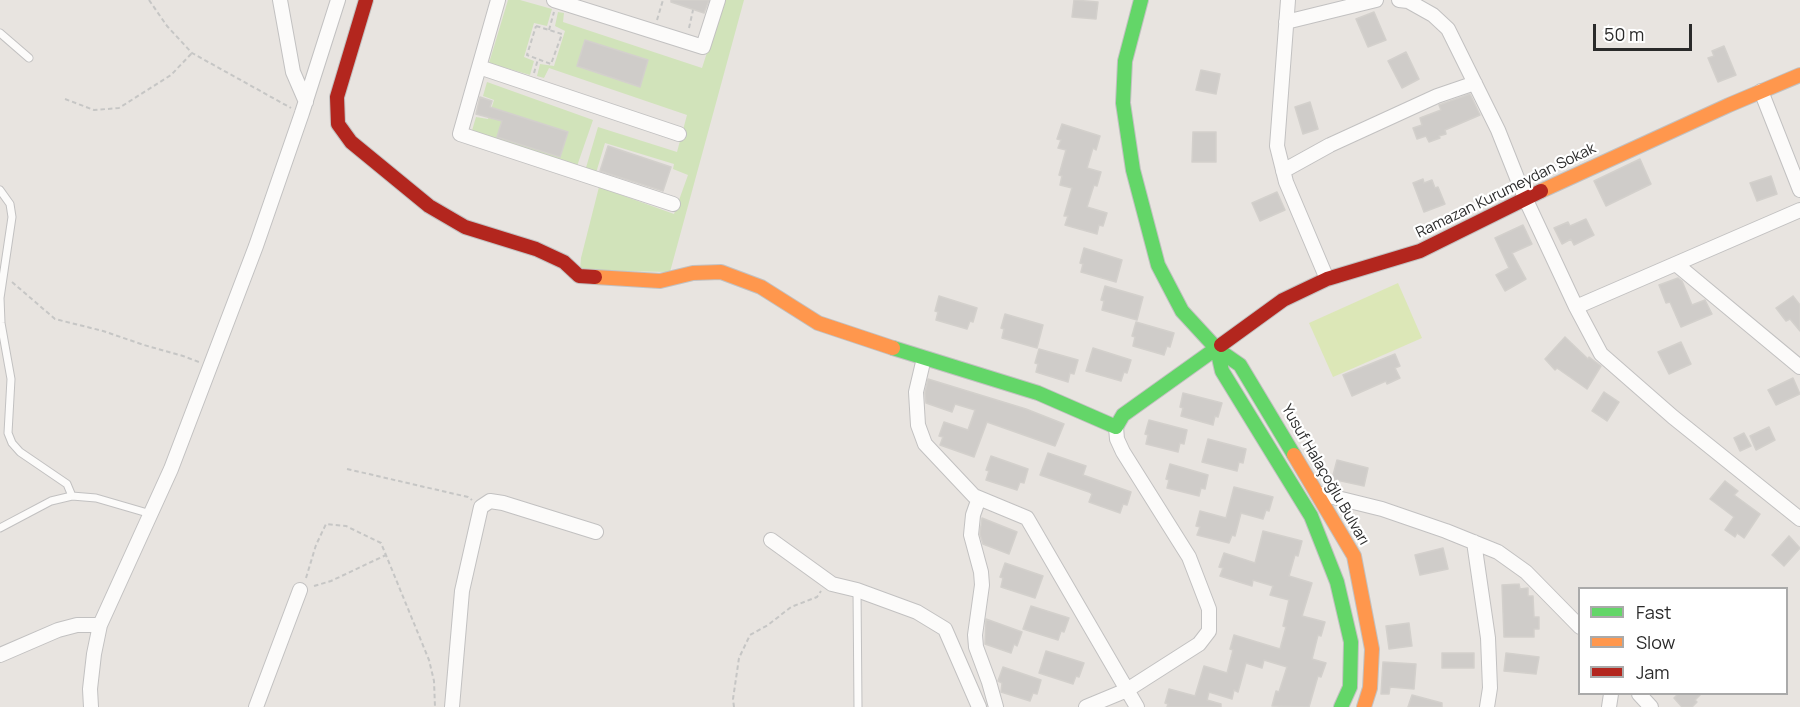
<!DOCTYPE html>
<meta charset="utf-8">
<style>
body{margin:0}
#map{position:relative;width:1800px;height:707px;overflow:hidden;background:#e8e4e0;font-family:Manrope,sans-serif}
canvas{display:block}
.legend{position:absolute;left:1578px;top:587px;width:210px;height:108px;box-sizing:border-box;background:#fff;border:2px solid #aaa;margin:0;padding:8px 10px;list-style:none;font-size:18px;color:#2a2a2a}
.legend li{display:flex;align-items:center;gap:12px;height:30px}
.legend b{width:30px;border:2px solid #aaa}
.scale{position:absolute;left:1593px;top:24px;width:99px;height:27px;box-sizing:border-box;border:3px solid #2a2a2a;border-top:0;padding-left:8px;font-size:18px;line-height:21px;white-space:nowrap;color:#2a2a2a;-webkit-text-stroke:4px #fff;paint-order:stroke}
</style>
<div id="map">
<canvas width="1800" height="707"></canvas>
<ul class="legend">
<li><b style="height:8px;background:#63d668"></b>Fast</li>
<li><b style="height:8px;background:#ff974d"></b>Slow</li>
<li><b style="height:8px;background:#b3261e"></b>Jam</li>
</ul>
<div class="scale">50 m</div>
</div>
<script>
const context = document.querySelector('canvas').getContext('2d');
context.lineJoin = 'round';
function paint(path, color) { context.fillStyle = color; context.fill(path, 'evenodd'); }
const poly = rows => new Path2D(rows.map(r => 'M' + r).join(''));
function stroke(path, color, width, dash) { context.strokeStyle = color; context.lineWidth = width; context.lineCap = dash ? 'butt' : 'round'; context.setLineDash(dash || []); context.stroke(path); }
function write(font, color, halo, rows, align = 'center') {
  context.font = font + ' Manrope,sans-serif'; context.lineWidth = 4.5; context.setLineDash([]); context.textBaseline = 'middle'; context.strokeStyle = halo; context.fillStyle = color; for (const [text, x, y, turn = 0] of rows) {
    context.save(); context.translate(x, y); context.rotate((+turn || 0) * Math.PI / 180); context.textAlign = isNaN(turn) ? turn : align; if (halo) context.strokeText(text, 0, 0); context.fillText(text, 0, 0); context.restore();
  }
}
paint(poly([
 [508,0,520,0,552,9,547,26,534,23,524,57,534,61,530,75,489,63],
 [724,0,744,0,670,272,580,270,581,258,599,187,674,214,688,175,673,169,674,164,605,143,596,173,585,171,598,127,677,152,687,115,549,68,544,78,537,76,540,64,554,66,565,31,555,26,558,12,564,13,563,22,702,68],
 [487,82,593,120,576,169,471,134,476,117,488,119,494,100,483,96]
]), '#d1e3ba');
paint(poly([
 [1398,283,1422,338,1333,377,1309,323]
]), '#dce7b7');
const building = poly([
 [671,0,709,0,704,13,671,2,671,0],
 [1074,0,1098,2,1096,19,1072,17,1074,0],
 [1374,12,1386,40,1368,47,1356,19,1374,12],
 [585,40,648,60,640,87,577,66,585,40],
 [1724,46,1736,75,1718,82,1708,58,1714,56,1712,51,1724,46],
 [1406,52,1419,79,1402,88,1388,61,1406,52],
 [1201,70,1220,74,1216,94,1196,90,1201,70],
 [1470,94,1480,115,1445,130,1446,134,1439,136,1440,138,1429,142,1426,136,1417,139,1413,128,1422,125,1420,118,1441,110,1439,105,1470,94],
 [480,97,492,101,490,107,568,132,560,157,497,137,502,121,476,114,480,97],
 [1310,102,1318,129,1303,134,1295,107,1310,102],
 [1062,124,1100,136,1096,150,1093,148,1087,168,1101,172,1097,186,1094,185,1087,207,1107,213,1103,226,1099,225,1097,234,1065,225,1068,216,1064,216,1072,188,1060,185,1062,176,1059,175,1066,150,1058,148,1061,140,1057,139,1062,124],
 [1193,132,1216,132,1216,162,1192,162,1193,132],
 [608,146,671,167,663,191,600,171,608,146],
 [1640,159,1651,184,1606,206,1594,181,1640,159],
 [1771,176,1777,194,1757,201,1750,183,1771,176],
 [1423,179,1424,183,1432,180,1435,188,1438,187,1445,204,1424,212,1413,183,1423,179],
 [1277,192,1285,210,1260,221,1252,203,1277,192],
 [1586,219,1594,235,1574,245,1571,239,1562,244,1554,228,1568,222,1570,226,1586,219],
 [1523,225,1532,244,1512,253,1526,279,1505,291,1496,275,1509,268,1495,238,1523,225],
 [1084,248,1122,260,1116,282,1081,272,1083,264,1080,263,1084,248],
 [1678,278,1682,281,1692,305,1705,300,1712,314,1681,327,1670,302,1666,303,1659,285,1678,278],
 [1105,286,1143,297,1137,320,1102,310,1104,301,1101,300,1105,286],
 [939,296,977,308,973,322,970,321,967,329,936,320,938,312,935,311,939,296],
 [1793,296,1800,305,1800,331,1790,319,1786,321,1776,308,1793,296],
 [1005,314,1043,325,1037,348,1002,338,1004,329,1001,328,1005,314],
 [1136,322,1174,333,1170,347,1167,346,1164,355,1133,346,1135,337,1132,336,1136,322],
 [1565,337,1588,359,1589,357,1601,366,1587,389,1557,368,1555,370,1545,359,1565,337],
 [1681,342,1691,364,1669,374,1658,352,1681,342],
 [1093,348,1131,360,1127,373,1124,372,1121,381,1086,371,1093,348],
 [1039,349,1078,360,1074,374,1070,373,1068,382,1036,372,1038,364,1035,363,1039,349],
 [1395,354,1400,366,1395,368,1400,378,1387,384,1386,381,1352,396,1343,375,1395,354],
 [1793,378,1800,394,1776,405,1768,390,1793,378],
 [928,379,1026,409,1064,424,1055,446,987,422,974,457,940,445,943,437,939,436,944,422,968,430,975,410,955,404,952,412,926,403,925,393,928,379],
 [1604,392,1619,402,1607,421,1592,411,1604,392],
 [1183,393,1222,403,1218,417,1215,416,1213,425,1181,416,1183,408,1180,407,1183,393],
 [1149,420,1187,430,1184,444,1180,443,1178,452,1146,444,1148,435,1145,434,1149,420],
 [1769,427,1775,440,1756,450,1750,436,1769,427],
 [1744,433,1751,446,1740,451,1734,438,1744,433],
 [1208,439,1246,449,1243,463,1239,462,1237,471,1202,462,1208,439],
 [1048,453,1086,466,1083,475,1131,492,1127,505,1123,504,1120,513,1089,502,1092,494,1089,492,1040,475,1048,453],
 [991,456,1028,469,1024,483,1020,482,1017,490,986,480,989,471,986,470,991,456],
 [1337,460,1368,468,1364,486,1332,479,1337,460],
 [1170,464,1208,475,1205,489,1201,488,1199,496,1167,488,1169,480,1166,479,1170,464],
 [1725,481,1738,491,1734,495,1760,514,1744,538,1737,533,1735,537,1725,530,1734,517,1710,499,1725,481],
 [1234,487,1273,497,1269,511,1266,510,1263,519,1241,513,1235,536,1232,535,1229,543,1197,535,1200,527,1196,526,1200,511,1226,518,1234,487],
 [982,518,1017,532,1009,554,983,544,980,534,982,518],
 [1263,531,1302,541,1298,556,1295,555,1289,576,1312,583,1302,616,1325,622,1321,636,1318,635,1312,659,1326,663,1321,677,1318,676,1309,707,1272,706,1276,691,1279,692,1287,667,1264,660,1262,668,1246,663,1238,692,1234,690,1232,699,1209,692,1207,700,1221,704,1221,707,1167,707,1168,704,1165,703,1169,689,1195,696,1204,666,1227,673,1233,650,1230,649,1234,635,1280,649,1286,627,1283,626,1289,600,1270,595,1273,586,1253,580,1252,586,1220,576,1223,568,1219,567,1224,553,1255,563,1263,531],
 [1789,536,1800,548,1784,566,1772,555,1789,536],
 [1443,548,1448,569,1420,575,1415,555,1443,548],
 [1005,563,1043,576,1035,598,1001,587,1003,578,1000,577,1005,563],
 [1519,584,1520,589,1528,588,1528,596,1533,596,1534,617,1539,617,1539,629,1534,629,1534,637,1504,637,1502,585,1519,584],
 [1031,606,1069,618,1064,632,1061,631,1058,640,1023,629,1031,606],
 [986,619,1022,632,1017,646,1014,644,1011,653,985,644,986,619],
 [1409,623,1412,646,1389,649,1386,626,1409,623],
 [1046,651,1084,663,1079,677,1076,676,1073,684,1039,673,1046,651],
 [1442,653,1474,653,1474,668,1442,668,1442,653],
 [1506,653,1539,657,1536,674,1504,671,1506,653],
 [1383,662,1416,664,1414,689,1390,687,1389,694,1381,694,1383,662],
 [1003,667,1041,680,1037,694,1033,693,1030,701,1001,692,1002,683,998,681,1003,667],
 [1679,693,1702,693,1695,700,1697,702,1692,707,1682,707,1674,698,1679,693],
 [1412,695,1442,703,1442,707,1408,707,1412,695]
]);
paint(building, '#cfccc9');
stroke(building, '#d3d0cc', 1.5);
const lane = poly([
 [0,33,29,58],
 [0,190,10,204,12,217,0,298,1,323,11,379,8,433,12,443,20,452,67,484,72,496],
 [0,528,51,501,72,496,96,498,151,514],
 [857,590,858,707]
]);
const street = poly([
 [280,0,293,72,306,102],
 [498,0,460,134,673,204],
 [554,0,703,47,718,0],
 [1288,0,1277,146,1286,182,1327,279],
 [1399,0,1408,1,1433,15,1448,29,1498,130,1525,198,1576,307,1601,354,1673,417,1800,519],
 [1286,22,1376,0],
 [479,67,679,134],
 [1761,91,1800,190],
 [1283,171,1330,145,1437,96,1475,83],
 [1676,264,1800,367],
 [1576,307,1800,210],
 [924,358,916,392,918,425,925,444,974,496,1027,518,1137,707],
 [1317,493,1382,509,1446,531,1498,552,1526,572,1580,627],
 [979,498,973,515,971,535,981,572,982,585,975,635,976,647,989,682,996,707],
 [771,540,832,584,857,590,917,612,945,629,979,707],
 [1474,542,1488,638,1490,688,1487,707],
 [0,655,58,630,77,625,100,625],
 [1639,694,1651,707],
 [91,707,90,689,94,654,100,625,171,469,256,246,302,113,338,0],
 [256,707,300,590],
 [452,707,462,591,481,507,490,501,503,503,596,532],
 [1086,707,1127,690,1199,644,1209,631,1209,609,1189,557,1123,452,1117,439,1116,427],
 [1609,707,1611,694]
]);
const fast = poly([
 [1141,0,1125,61,1123,103,1133,170,1158,265,1182,311,1217,349,1240,365,1294,455],
 [893,348,1038,393,1116,427,1123,415,1221,345],
 [1217,349,1222,371,1311,516,1337,582,1351,642,1350,687,1341,707]
]);
const slow = poly([
 [1541,191,1729,105,1800,75],
 [595,277,660,281,693,273,721,272,761,287,818,323,893,348],
 [1294,455,1354,556,1372,649,1370,688,1364,707]
]);
const jam = poly([
 [366,0,337,97,338,124,351,142,429,206,465,227,536,249,564,262,579,276,595,277],
 [1221,345,1283,300,1327,279,1420,251,1541,191]
]);
stroke(lane, '#c2c1c1', 9);
stroke(street, '#c2c1c1', 16);
stroke(fast, '#c2c1c1', 16);
stroke(slow, '#c2c1c1', 16);
stroke(jam, '#c2c1c1', 16);
stroke(poly([
 [149,0,167,26,192,53,291,108],
 [657,20,663,0],
 [536,26,562,34,551,64,527,55,536,26],
 [689,28,693,10],
 [549,30,554,12],
 [534,73,538,59],
 [65,99,94,110,119,108,171,75,192,53],
 [12,282,55,319,103,331,144,345,183,356,199,362],
 [347,469,468,497,472,500],
 [306,578,316,545,326,524,346,526,381,543,429,660,434,681,435,707],
 [314,586,331,581,386,555],
 [734,707,733,699,739,658,750,635,768,625,791,607,817,597,821,591]
]), '#c6c6c5', 2, [4.5, 3]);
stroke(lane, '#fcfbfa', 7);
stroke(street, '#fcfbfa', 14);
stroke(fast, '#63d668', 14);
stroke(slow, '#ff974d', 14);
stroke(jam, '#b3261e', 14);
write('15px', '#2a2a2a', '#fff', [
 ["Ramazan Kurumeydan Sokak",1506,191,-26],
 ["Yusuf Halaçoğlu Bulvarı",1325,475,60]
]);
</script>
